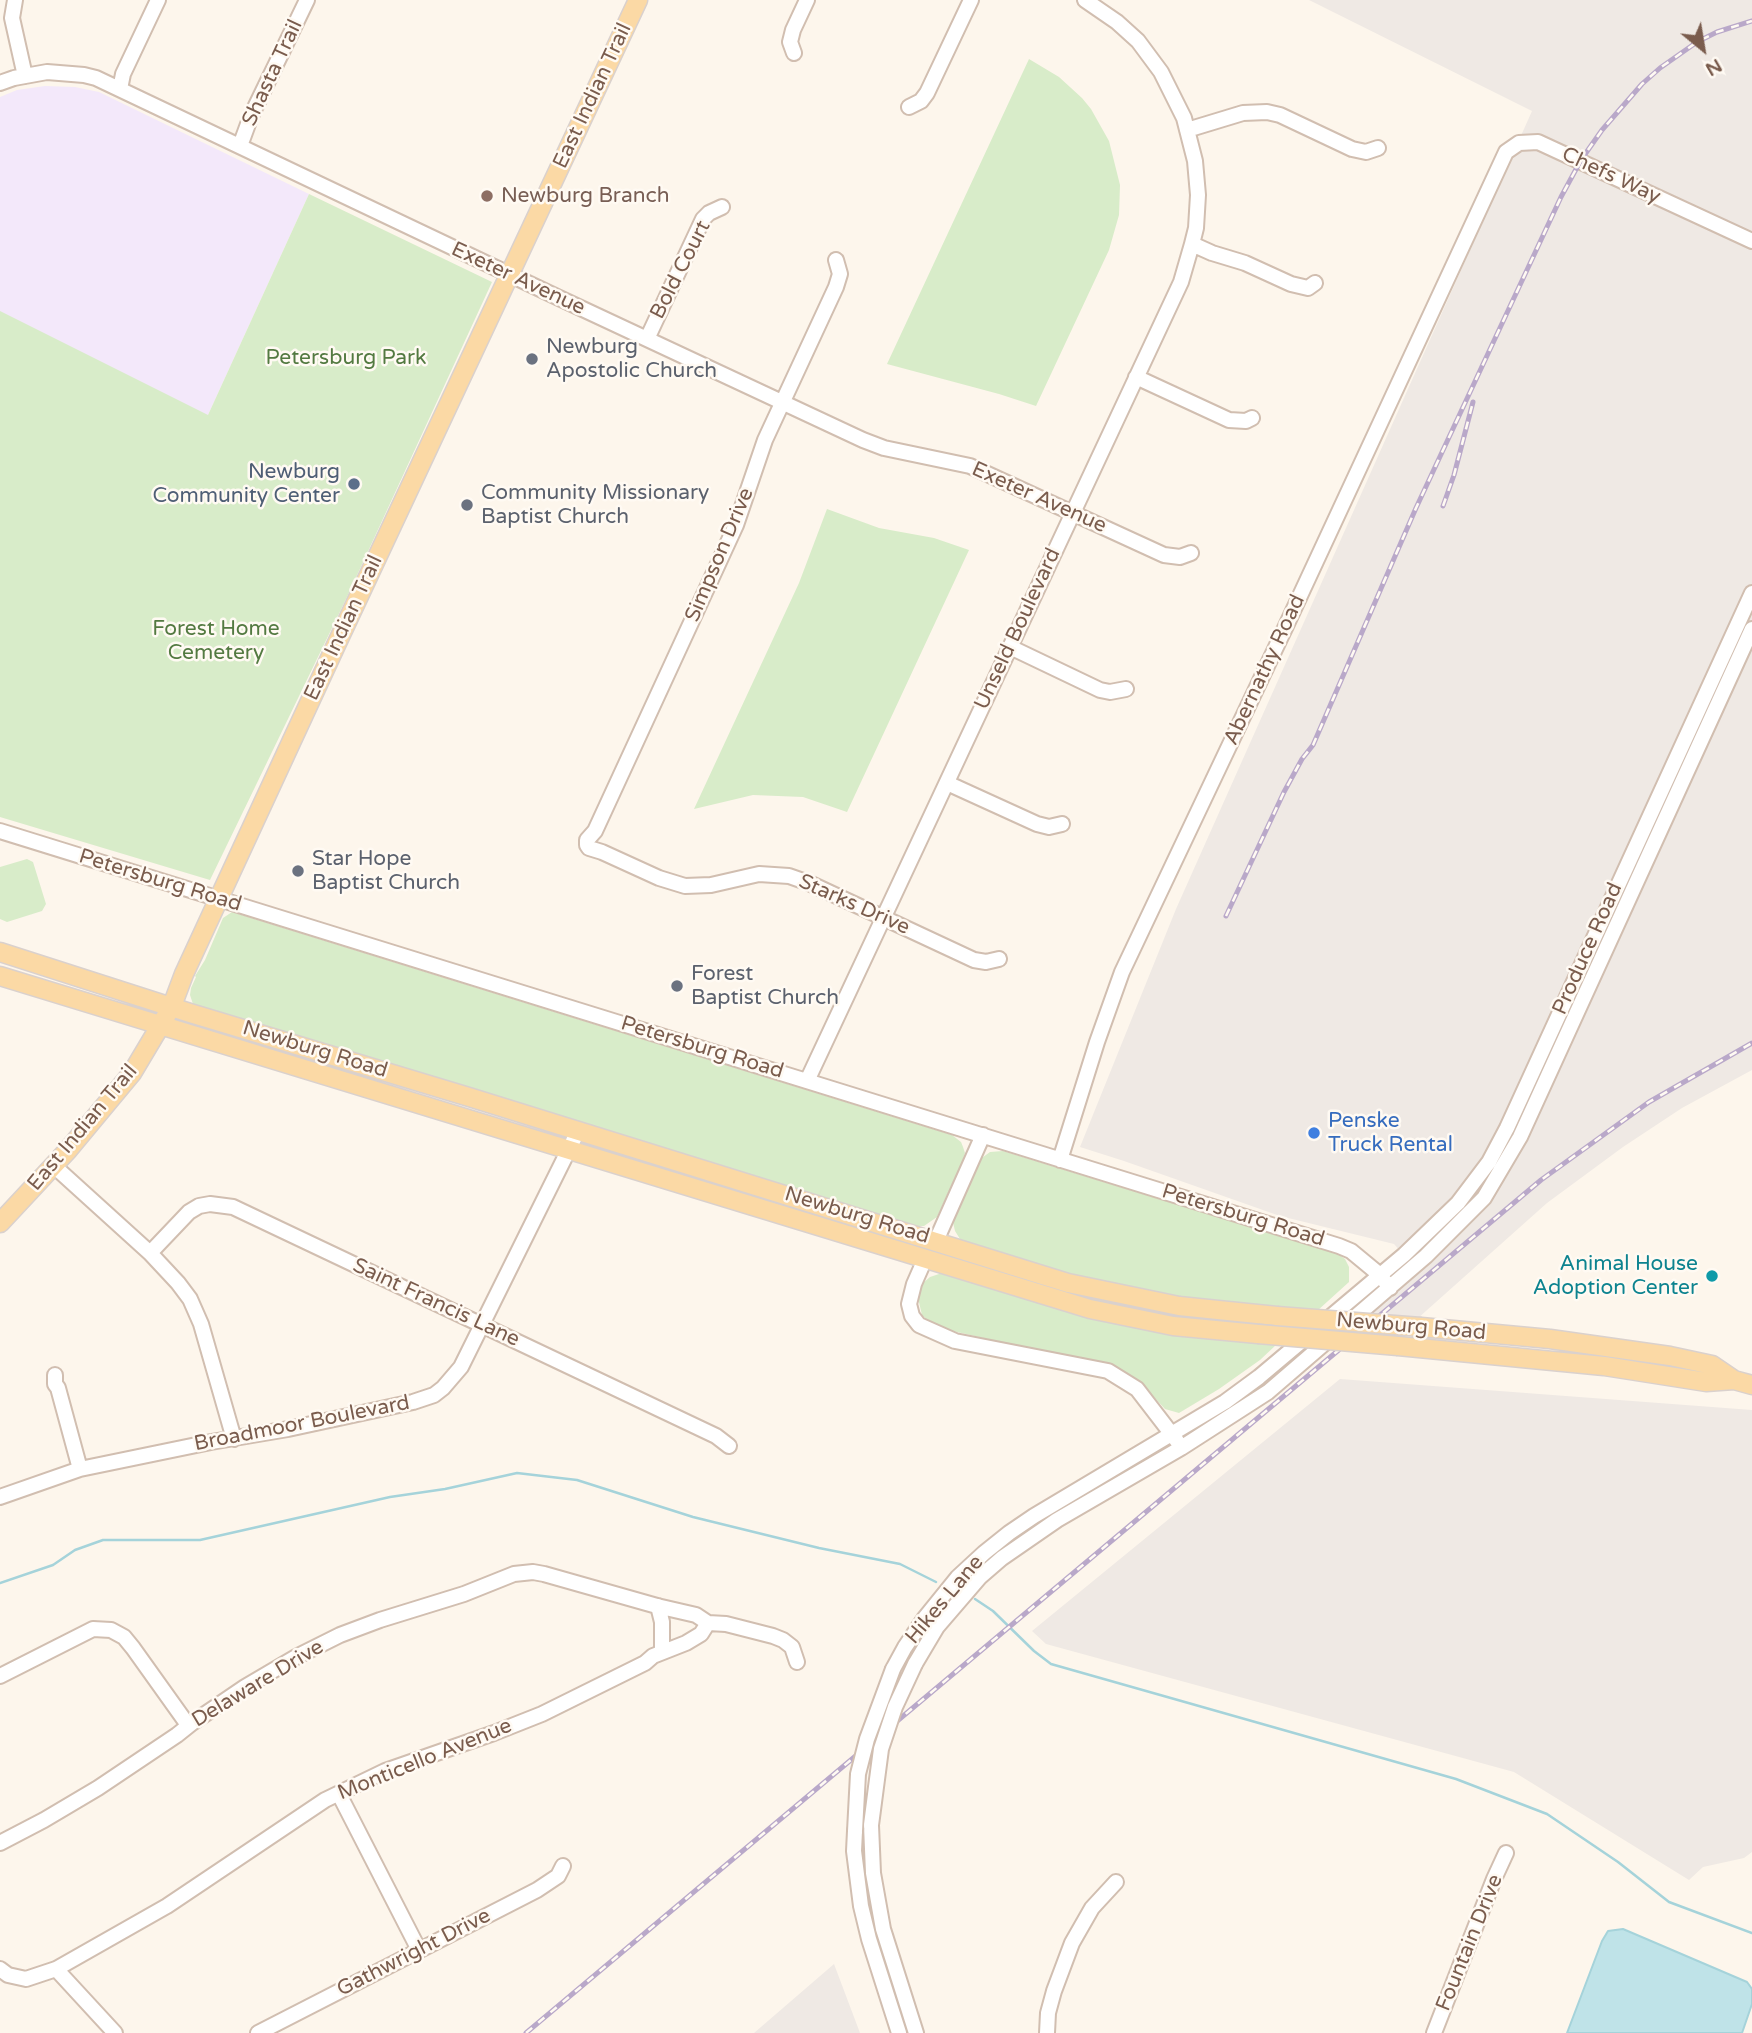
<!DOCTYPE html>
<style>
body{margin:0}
#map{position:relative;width:1752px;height:2033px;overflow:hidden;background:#fdf6ec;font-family:"Varela Round",sans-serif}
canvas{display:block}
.north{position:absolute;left:1668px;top:14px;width:70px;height:70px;-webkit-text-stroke:5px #fffaf3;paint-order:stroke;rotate:150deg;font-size:19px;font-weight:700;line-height:28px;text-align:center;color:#7a5c4d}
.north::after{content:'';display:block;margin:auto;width:24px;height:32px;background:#7a5c4d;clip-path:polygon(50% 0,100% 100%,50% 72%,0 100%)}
</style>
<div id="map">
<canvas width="1752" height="2033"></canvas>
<div class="north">N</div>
</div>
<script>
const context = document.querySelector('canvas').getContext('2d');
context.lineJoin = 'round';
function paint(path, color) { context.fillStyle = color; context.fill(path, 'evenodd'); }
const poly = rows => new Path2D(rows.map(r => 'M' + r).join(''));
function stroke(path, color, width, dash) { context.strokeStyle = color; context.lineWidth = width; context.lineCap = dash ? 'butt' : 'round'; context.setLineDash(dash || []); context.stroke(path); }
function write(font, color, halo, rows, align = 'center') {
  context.font = font + ' "Varela Round",sans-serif'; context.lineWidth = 5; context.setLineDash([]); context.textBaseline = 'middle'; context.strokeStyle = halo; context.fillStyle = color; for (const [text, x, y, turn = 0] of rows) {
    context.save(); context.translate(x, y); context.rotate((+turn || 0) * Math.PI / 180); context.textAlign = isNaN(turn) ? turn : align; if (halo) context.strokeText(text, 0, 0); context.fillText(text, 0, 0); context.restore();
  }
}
paint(poly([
 [1309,0,1752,0,1752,1070,1682,1108,1623,1147,1547,1203,1417,1319,1367,1315,1419,1272,1394,1244,1280,1216,1124,1161,1080,1147,1176,909,1532,111],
 [1340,1379,1752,1410,1752,1852,1744,1858,1703,1867,1689,1880,1514,1772,1046,1644,1032,1631],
 [834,1964,860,2033,754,2033]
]), '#efe9e4');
paint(poly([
 [45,86,75,87,99,92,309,194,208,415,0,817,0,97,17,90]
]), '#f3e8fa');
paint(poly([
 [1029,59,1059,77,1082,98,1091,109,1109,141,1120,185,1119,215,1109,250,1036,406,999,394,887,364],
 [309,194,492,282,347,597,210,880,0,817,0,311,208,415],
 [827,509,879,528,934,538,969,550,847,812,803,797,753,795,694,809,799,583],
 [27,859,33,862,46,904,42,911,7,922,0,919,0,867],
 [232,912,952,1135,961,1142,963,1147,965,1153,962,1162,937,1217,924,1226,908,1226,232,1018,193,1004,190,995,191,988,196,977,195,976,205,960,223,918],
 [1003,1151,1338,1254,1345,1259,1349,1267,1349,1282,1317,1311,1154,1296,1074,1277,965,1243,960,1239,955,1231,952,1218,979,1160,990,1152],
 [959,1254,1268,1324,1271,1327,1207,1324,1114,1308,956,1262],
 [942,1273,1056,1304,1191,1336,1276,1345,1260,1360,1219,1389,1179,1413,1165,1409,1141,1383,1116,1368,935,1327,922,1315,918,1298,923,1283,930,1277]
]), '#d8ecc9');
const water = poly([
 [1623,1929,1747,1982,1752,1989,1752,2004,1742,2033,1567,2033,1602,1941,1608,1931,1623,1929]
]);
paint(water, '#bfe3e8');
stroke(water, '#a5d3da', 2);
stroke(poly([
 [0,1583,53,1565,75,1550,103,1540,200,1540,390,1497,445,1489,517,1473,577,1480,693,1517,819,1548,900,1564,936,1582],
 [975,1599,993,1611,1034,1651,1051,1664,1456,1779,1547,1814,1618,1862,1669,1902,1752,1933]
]), '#a5d3da', 2.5);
const minor = poly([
 [15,0,12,18,25,76],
 [794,53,790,42,793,30,807,0],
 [0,83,14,78,47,72,84,75,96,78,557,297,863,440,884,448,970,466,1164,555,1180,557,1191,553],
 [120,89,123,74,158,0],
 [909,107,921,101,927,93,971,0],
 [1187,130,1243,113,1267,112,1280,115,1352,149,1366,152,1378,148],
 [240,146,251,116,307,0],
 [1192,244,1212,253,1245,263,1291,284,1308,288,1315,283],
 [836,260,840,274,836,287,765,440,736,525,595,831,587,840,587,845,589,848,602,852,659,878,685,886,711,885,759,874,789,876,809,883,974,960,986,962,999,959],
 [647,339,703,219,709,213,722,207],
 [1136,377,1229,420,1246,421,1252,418],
 [1010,647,1100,690,1110,692,1126,689],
 [947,783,1037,824,1049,827,1062,824],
 [0,831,1339,1246,1351,1251,1380,1275,1390,1288],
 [807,1081,1181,282,1192,244,1196,228,1198,195,1195,161,1184,118,1161,72,1138,41,1117,22,1085,0],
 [1060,1160,1097,1042,1122,972,1286,626,1506,152,1519,143,1538,142,1752,241],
 [54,1166,150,1253,178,1283,190,1299,201,1324,234,1439],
 [936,1241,983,1135],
 [150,1253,189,1212,199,1206,210,1204,233,1207,716,1436,729,1446],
 [925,1259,914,1284,909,1304,912,1316,919,1325,955,1341,1108,1371,1137,1389,1177,1441],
 [55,1375,55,1384,58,1388,80,1469],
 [0,1497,80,1469,211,1442,288,1429,413,1402,434,1395,443,1388,461,1367,578,1131],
 [658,1606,662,1622,662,1652],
 [915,1664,937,1627,980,1577,1002,1558,1057,1520,1181,1448,1268,1392,1426,1256,1484,1198,1520,1137,1752,629],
 [893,1669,905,1647,924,1619,958,1577,984,1553,1009,1533,1034,1516,1225,1402,1259,1377,1404,1255,1458,1203,1489,1162,1507,1128,1752,593],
 [0,1676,93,1629,111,1630,124,1637,133,1648,188,1725],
 [339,1794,419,1950],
 [871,1825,873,1873,883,1929,916,2033],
 [855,1831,854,1851,861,1906,869,1939,899,2033],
 [0,1843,44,1820,98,1788,177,1735,192,1723,245,1687,296,1657,340,1635,380,1620,464,1594,514,1574,533,1572,544,1574,657,1606,696,1615,708,1623,726,1624,773,1636,783,1640,792,1647,797,1662],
 [0,1969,8,1975,26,1979,56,1969,167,1906,325,1800,385,1771,494,1733,542,1714,645,1663,653,1656,686,1643,701,1634,708,1623],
 [56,1969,115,2033],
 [258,2033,537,1890,558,1876,563,1866],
 [1047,2033,1048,2013,1054,1991,1072,1943,1092,1908,1116,1882],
 [1434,2033,1494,1879,1506,1853]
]);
const major = poly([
 [0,952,190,1013,469,1097,1068,1283,1179,1306,1277,1316],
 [0,976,1090,1309,1173,1326,1258,1334],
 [0,1223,68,1150,132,1073,172,1006,184,974,337,643,638,0],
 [1421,1327,1550,1339,1670,1356,1712,1365,1734,1380,1752,1385],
 [1398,1346,1604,1366,1706,1382,1734,1380]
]);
stroke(minor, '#d1beb0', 18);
stroke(major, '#dad1cd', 21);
stroke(minor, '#fff', 14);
stroke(major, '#fbd9a5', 18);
const rail = poly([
 [1443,506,1454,475,1473,402],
 [1226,916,1284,792,1302,759,1313,745,1416,508,1561,197,1581,160,1602,130,1642,84,1660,68,1697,42,1717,32,1752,21],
 [526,2033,1541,1180,1649,1102,1752,1043]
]);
stroke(rail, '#b9a8c9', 5);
stroke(rail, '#fffaf3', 2.5, [8]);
const minorBridge = poly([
 [871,1825,881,1749,895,1707,915,1664],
 [855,1831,858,1774,867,1739,893,1669]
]);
const majorBridge = poly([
 [1277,1316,1421,1327],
 [1258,1334,1398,1346]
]);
stroke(minorBridge, '#d1beb0', 18, []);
stroke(majorBridge, '#dad1cd', 21, []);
stroke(minorBridge, '#fff', 14);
stroke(majorBridge, '#fbd9a5', 18);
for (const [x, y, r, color] of [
 [487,196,7,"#8d6e63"],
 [532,359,7,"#6b7280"],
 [354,484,7,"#5c6f8a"],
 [467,505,7,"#6b7280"],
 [298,871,7,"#6b7280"],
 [677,986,7,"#6b7280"],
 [1314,1133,7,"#3f7fe0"],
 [1712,1276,7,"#0f9aa8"]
]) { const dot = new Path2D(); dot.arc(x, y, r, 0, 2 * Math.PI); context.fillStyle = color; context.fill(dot); stroke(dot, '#fffaf3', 2.5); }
write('21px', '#7a5c4d', '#fffaf3', [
 ["Shasta Trail",273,73,-65],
 ["East Indian Trail",593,96,-65],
 ["Chefs Way",1611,176,25],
 ["Bold Court",681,270,-63],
 ["Exeter Avenue",518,279,25],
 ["Exeter Avenue",1039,498,24],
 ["Simpson Drive",720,555,-67],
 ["East Indian Trail",344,628,-65],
 ["Unseld Boulevard",1018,629,-65],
 ["Abernathy Road",1265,670,-65],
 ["Petersburg Road",160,881,17],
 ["Starks Drive",854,905,24],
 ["Produce Road",1588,949,-66],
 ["Petersburg Road",702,1048,17],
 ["Newburg Road",315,1050,17],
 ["East Indian Trail",83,1128,-50],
 ["Newburg Road",857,1216,17],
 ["Petersburg Road",1243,1216,17],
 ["Saint Francis Lane",436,1303,25],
 ["Newburg Road",1411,1327,5],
 ["Broadmoor Boulevard",302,1424,-11],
 ["Hikes Lane",945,1600,-50],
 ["Delaware Drive",258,1684,-31],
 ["Monticello Avenue",425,1760,-22],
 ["Fountain Drive",1470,1943,-68],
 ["Gathwright Drive",414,1953,-27]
]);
write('21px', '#785e54', '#fffaf3', [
 ["Newburg Branch",501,196]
], 'left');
write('21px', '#5b616d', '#fffaf3', [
 ["Newburg",546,347],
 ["Apostolic Church",546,371],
 ["Community Missionary",481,493],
 ["Baptist Church",481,517],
 ["Star Hope",312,859],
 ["Baptist Church",312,883],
 ["Forest",691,974],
 ["Baptist Church",691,998]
], 'left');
write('21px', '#537a41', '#fffaf3', [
 ["Petersburg Park",346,358],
 ["Forest Home",216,629],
 ["Cemetery",216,653]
]);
write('21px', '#4e5e75', '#fffaf3', [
 ["Newburg",340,472],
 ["Community Center",340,496]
], 'right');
write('21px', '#366cbe', '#fffaf3', [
 ["Penske",1328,1121],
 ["Truck Rental",1328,1145]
], 'left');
write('21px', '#0d838f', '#fffaf3', [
 ["Animal House",1698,1264],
 ["Adoption Center",1698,1288]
], 'right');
</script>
